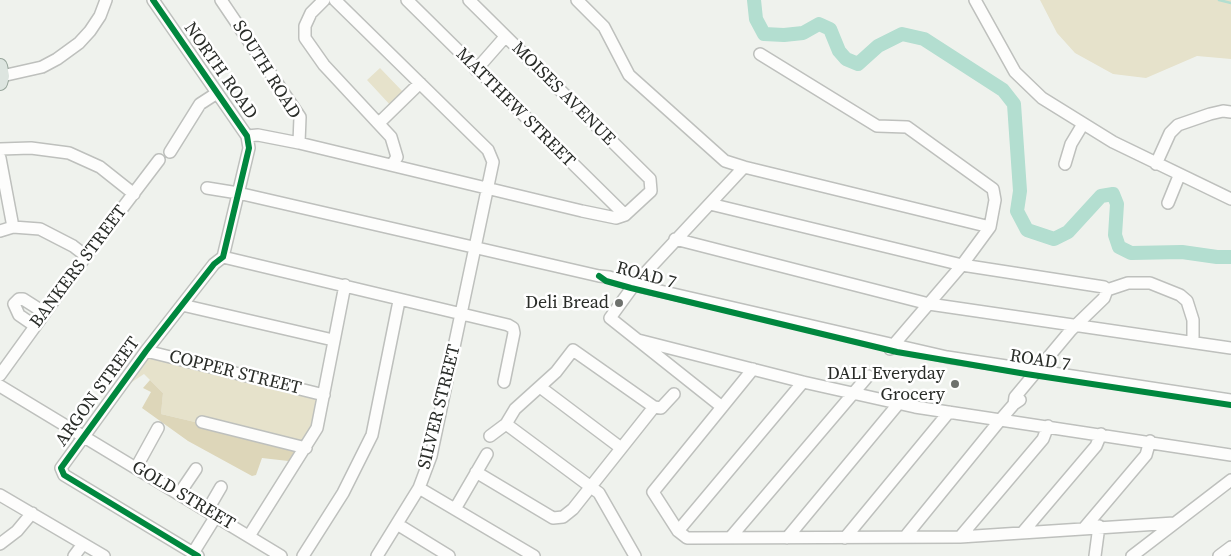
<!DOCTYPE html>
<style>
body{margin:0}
canvas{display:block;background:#eff2ed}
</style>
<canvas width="1231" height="556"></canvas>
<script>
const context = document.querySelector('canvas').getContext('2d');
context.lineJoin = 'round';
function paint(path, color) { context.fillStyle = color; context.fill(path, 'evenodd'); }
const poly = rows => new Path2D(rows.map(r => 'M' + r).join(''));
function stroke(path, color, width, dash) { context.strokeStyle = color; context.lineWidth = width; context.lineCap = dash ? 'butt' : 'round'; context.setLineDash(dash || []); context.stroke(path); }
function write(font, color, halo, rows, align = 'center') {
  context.font = font + ' "Source Serif 4",serif'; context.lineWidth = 5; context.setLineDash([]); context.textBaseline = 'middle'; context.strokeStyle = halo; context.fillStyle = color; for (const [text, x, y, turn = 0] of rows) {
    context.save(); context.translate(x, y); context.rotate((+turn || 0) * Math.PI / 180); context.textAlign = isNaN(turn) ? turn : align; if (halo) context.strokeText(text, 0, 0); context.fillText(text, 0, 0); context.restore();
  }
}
paint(poly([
 [1040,0,1231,0,1231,59,1197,56,1146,78,1113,74,1075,53,1057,33],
 [380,68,405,94,392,107,367,80],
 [146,353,324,396,305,448,161,414,163,393,144,374,117,392]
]), '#e6e2cb');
paint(poly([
 [150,380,163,393,161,414,305,448,297,462,262,458,256,475,252,476,188,441,142,408,151,392,143,388]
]), '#ddd6b9');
stroke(poly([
 [1219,0,1231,3]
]), '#b3ded0', 2.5);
stroke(poly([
 [754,0,756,19,764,34,784,35,803,33,819,24,830,29,839,51,846,59,858,64,878,46,902,34,924,39,1003,90,1014,104,1020,191,1017,211,1027,230,1054,239,1068,232,1101,196,1113,194,1117,204,1115,235,1119,247,1131,253,1182,252,1217,257,1231,257]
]), '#b3ded0', 14);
const minor = poly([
 [153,0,247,136,249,148,223,257,214,264,146,351,61,468,64,475,198,556],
 [221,0,300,117,299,143],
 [324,0,311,13,305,26,305,38,324,65,391,137,397,157,392,165],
 [335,0,488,150,493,162,431,456,419,488,377,556],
 [407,0,625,215],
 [577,0,604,27,629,75,725,161,744,167,990,227],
 [975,0,1015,72,1042,98,1113,142,1231,199],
 [760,54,877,126,907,127,993,189,995,200,990,227,962,265,890,349],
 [476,70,505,37],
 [2,76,42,67,57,59,79,43,90,31,100,16,106,0],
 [379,123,420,83],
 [247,136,258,135,299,143,582,211,616,218,625,215,651,191,650,179,469,0],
 [0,149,31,148,69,153,100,167,134,194],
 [170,152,200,104,217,93],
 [0,158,13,227],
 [1065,164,1071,144,1083,124],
 [1156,164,1170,133,1178,125,1210,114,1223,111,1231,112],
 [207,188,238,193,599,276,609,277,634,285,947,357,1231,400],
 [1168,203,1179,176],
 [710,204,962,265,1104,287,1107,290,1104,298,1071,330,1015,397,1014,404],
 [0,231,13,227,40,229,73,246,86,256],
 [675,239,929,304,1231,348],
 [223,257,508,325,513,328,514,333,504,382],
 [1107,290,1128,283,1150,283,1180,295,1187,301,1193,320,1193,342],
 [182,305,333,340],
 [35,326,19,315,14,304,19,299,23,299,45,313],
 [638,340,803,382,915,407,1231,455],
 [146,351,324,395],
 [753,369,653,492,678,531,687,538,960,537,1174,523],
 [0,375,86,256,159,160],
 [0,386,281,556],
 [540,387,621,448],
 [722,407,610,318,634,285,744,167],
 [202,422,306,448],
 [506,424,599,493,635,556],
 [490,436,506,424,515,409,556,372,573,350,654,407,661,408,674,394],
 [136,468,158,428],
 [476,472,553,518,563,517,573,509,654,407],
 [419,488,534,556],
 [179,494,196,469],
 [0,495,104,556],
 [455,509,487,454],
 [207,511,221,487],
 [397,524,449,556],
 [1085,527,1146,455,1150,441],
 [678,531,803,382],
 [1023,532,1096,446,1101,434],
 [249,536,317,428,345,285],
 [905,537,1001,419,1014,404,1020,400],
 [960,537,1043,439,1048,426],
 [730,538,868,376],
 [787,538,899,403],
 [845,538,949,412],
 [0,544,17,531,32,513],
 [193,553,216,516],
 [74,556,83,544],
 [303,556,343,493,372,435,399,301],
 [1095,556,1099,526],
 [1132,556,1231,480],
 [1219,556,1231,547]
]);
const major = poly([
 [0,66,2,76,0,83]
]);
stroke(minor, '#bec0bd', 14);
stroke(major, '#98a69c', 16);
stroke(minor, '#fdfdfc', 11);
stroke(major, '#dde5e0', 14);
stroke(poly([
 [153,0,247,136,249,148,223,257,214,264,146,351,61,468,64,475,198,556],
 [599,276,606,281,631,288,897,352,1026,374,1231,405]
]), '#00873e', 6);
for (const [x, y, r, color] of [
 [619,303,5,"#6e716d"],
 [955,384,5,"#6e716d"]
]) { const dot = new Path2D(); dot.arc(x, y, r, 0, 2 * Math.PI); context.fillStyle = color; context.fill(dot); stroke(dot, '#fff', 2); }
write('18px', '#292c28', '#fff', [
 ["SOUTH ROAD",266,70,58],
 ["NORTH ROAD",220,71,55],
 ["MOISES AVENUE",563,94,45],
 ["MATTHEW STREET",515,108,45],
 ["BANKERS STREET",79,267,-53],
 ["ROAD 7",646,276,15],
 ["ROAD 7",1040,361,9],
 ["COPPER STREET",235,373,14],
 ["ARGON STREET",98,392,-54],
 ["SILVER STREET",440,407,-76],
 ["GOLD STREET",183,496,31]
]);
write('18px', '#292c28', '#fff', [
 ["Deli Bread",609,303],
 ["DALI Everyday",945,374],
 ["Grocery",945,395]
], 'right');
</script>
